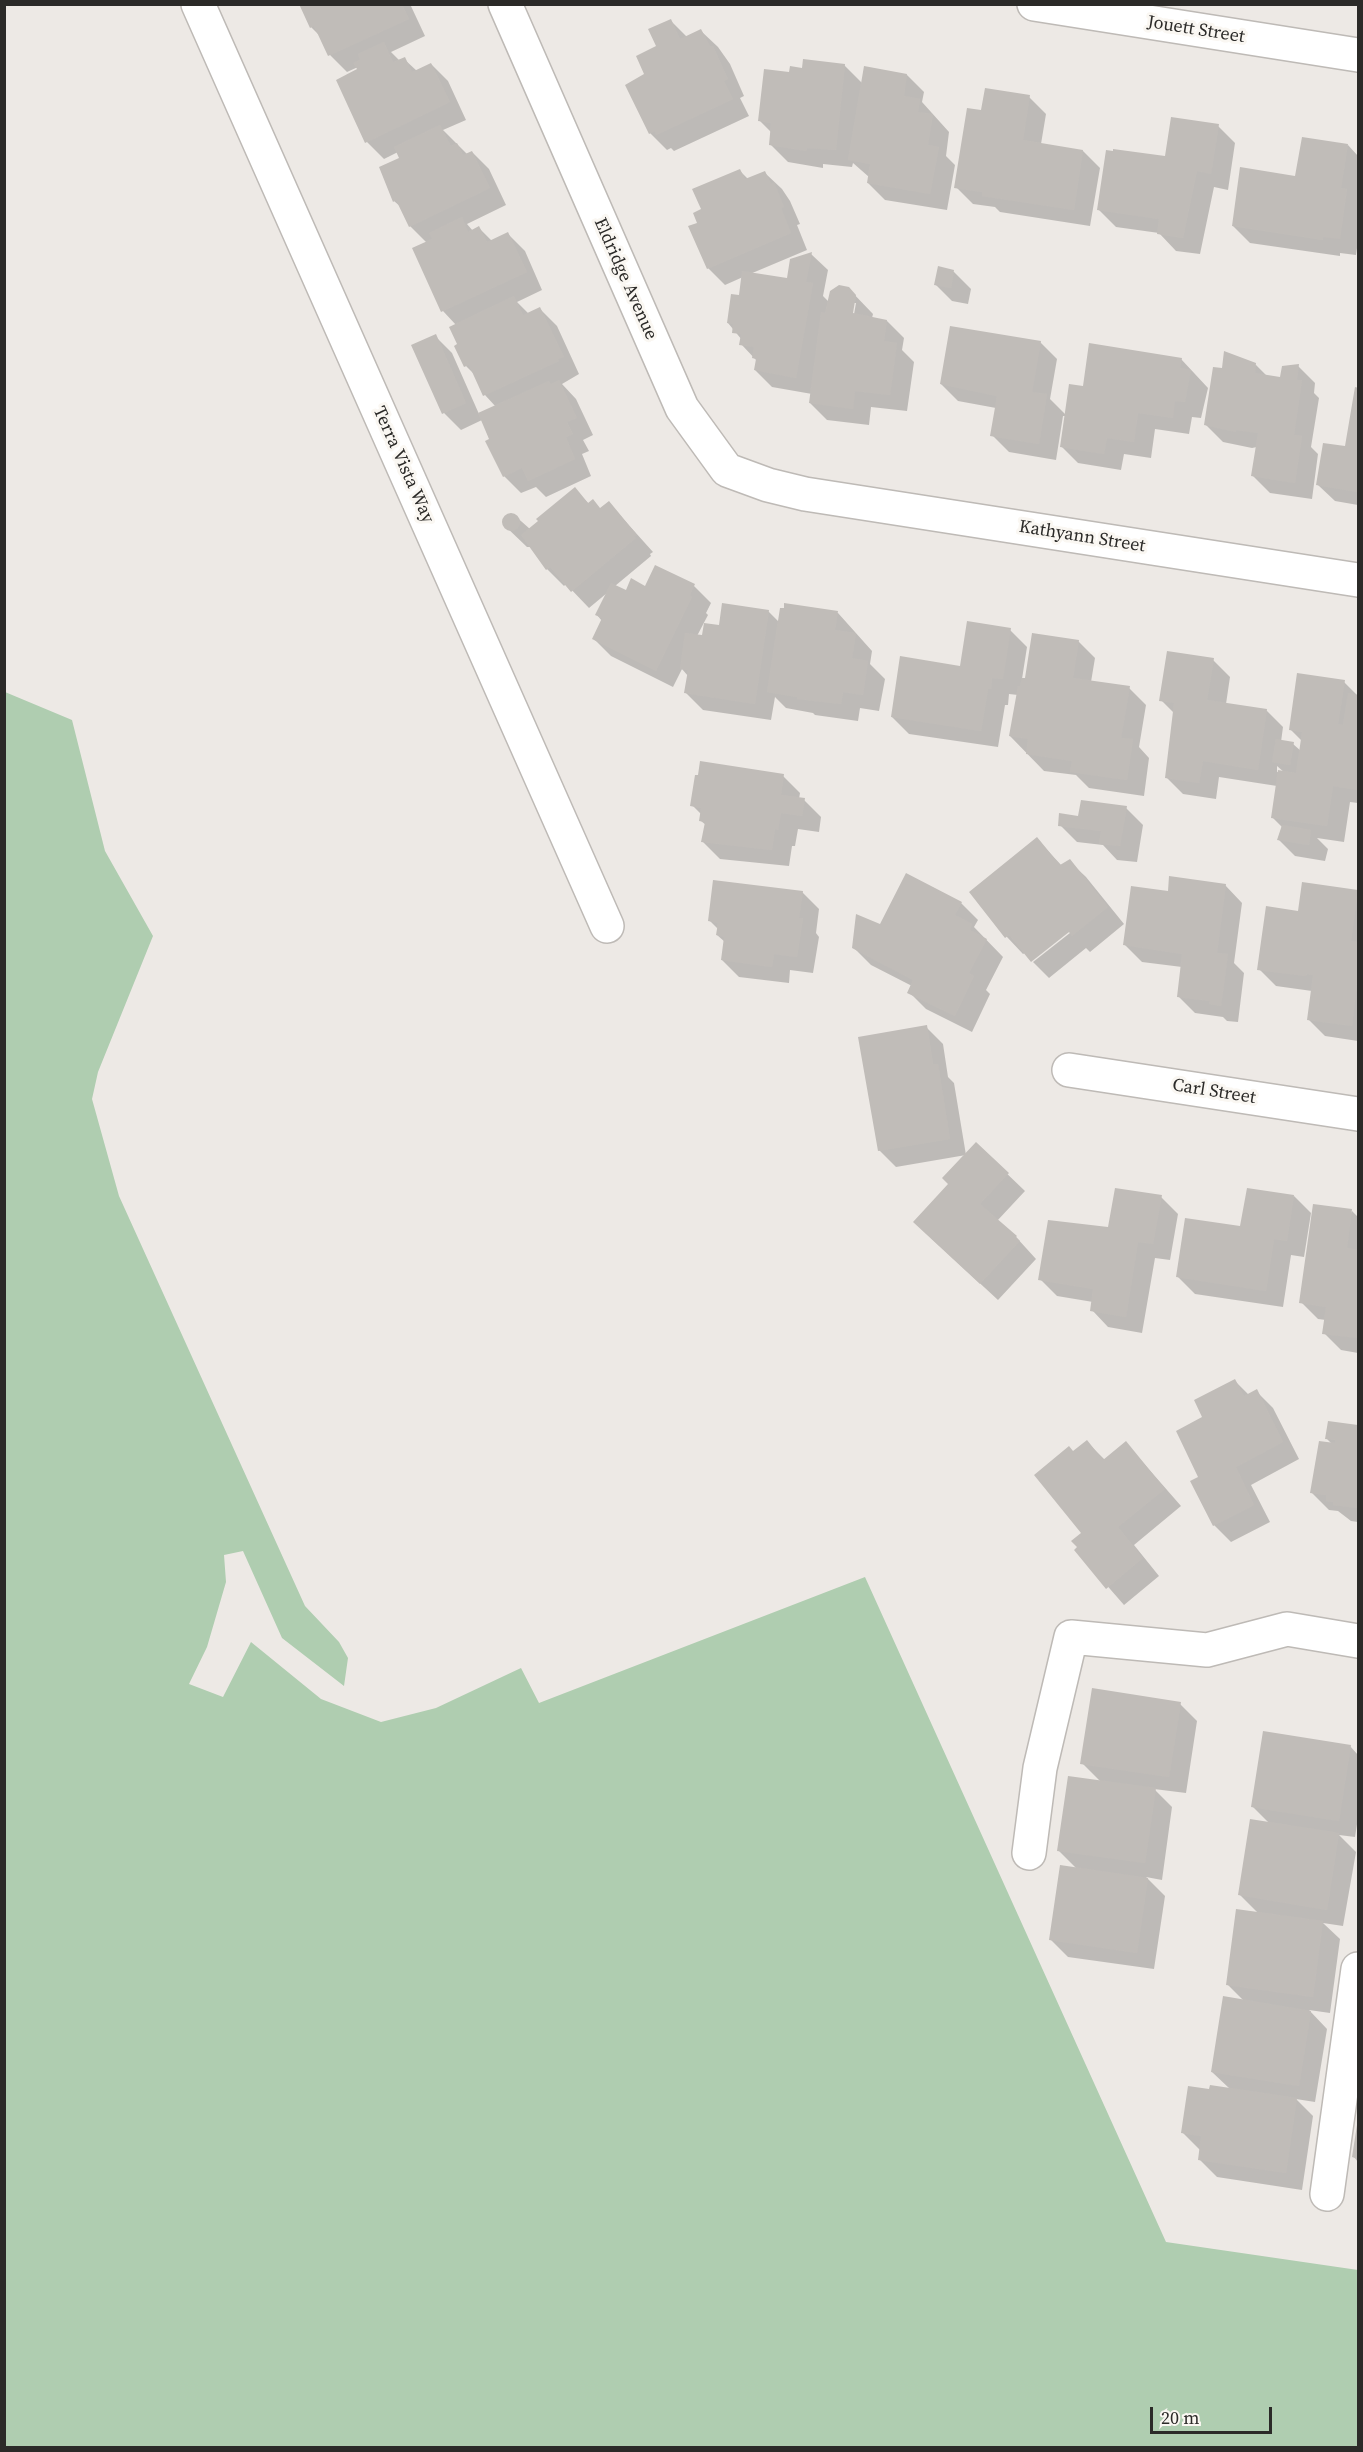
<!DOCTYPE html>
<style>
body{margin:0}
#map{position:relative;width:1363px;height:2452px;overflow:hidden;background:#ede9e5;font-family:"Source Serif 4",serif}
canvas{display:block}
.frame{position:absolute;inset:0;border:6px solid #2b2a28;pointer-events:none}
.scale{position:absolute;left:1150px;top:2407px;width:122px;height:27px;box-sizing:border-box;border:3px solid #2b2a28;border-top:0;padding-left:8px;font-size:18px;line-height:21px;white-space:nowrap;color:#2b2a28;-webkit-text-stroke:4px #faf7f2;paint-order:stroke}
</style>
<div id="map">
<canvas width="1363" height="2452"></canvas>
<div class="frame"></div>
<div class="scale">20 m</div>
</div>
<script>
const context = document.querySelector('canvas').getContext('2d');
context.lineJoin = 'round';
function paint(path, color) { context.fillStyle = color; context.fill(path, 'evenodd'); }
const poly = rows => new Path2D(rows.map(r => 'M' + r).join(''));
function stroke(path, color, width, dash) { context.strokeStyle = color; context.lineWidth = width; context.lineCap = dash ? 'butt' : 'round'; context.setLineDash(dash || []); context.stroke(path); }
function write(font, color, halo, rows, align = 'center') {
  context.font = font + ' "Source Serif 4",serif'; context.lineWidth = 6; context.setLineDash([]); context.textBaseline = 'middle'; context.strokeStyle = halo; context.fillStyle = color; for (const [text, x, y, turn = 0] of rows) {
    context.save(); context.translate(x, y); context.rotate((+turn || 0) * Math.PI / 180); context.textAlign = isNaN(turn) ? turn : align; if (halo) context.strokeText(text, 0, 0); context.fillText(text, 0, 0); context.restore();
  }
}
paint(poly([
 [5,692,72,720,105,851,153,936,98,1072,92,1099,119,1196,305,1606,339,1642,348,1658,344,1686,282,1638,243,1551,224,1555,226,1582,207,1647,189,1684,223,1697,251,1642,321,1699,381,1722,436,1708,521,1668,539,1703,865,1577,1166,2242,1358,2270,1358,2447,5,2447]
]), '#afcdb0');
paint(poly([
 [302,4,410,4,425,36,391,52,400,61,404,59,417,71,431,64,448,81,466,120,443,130,467,154,472,152,489,169,506,205,467,224,473,231,479,228,492,241,508,234,525,251,542,290,517,302,529,314,540,309,557,326,579,374,562,384,576,399,593,435,583,440,589,451,582,454,591,476,546,497,536,487,521,493,504,476,482,420,461,430,444,413,435,336,452,353,479,414,496,407,485,395,476,376,466,366,459,345,456,325,443,311,414,249,427,243,410,226,402,208,394,201,401,158,398,152,384,159,367,142,360,69,358,67,347,72,330,55,320,36,311,27],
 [671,21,687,37,701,31,718,47,730,64,744,96,740,98,749,116,674,151,671,148,667,150,650,133,646,75],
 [844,65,863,84,907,75,924,92,922,102,949,132,946,156,955,165,947,210,885,200,868,183,869,177,853,163,852,167,823,164,823,168,788,162,771,145,772,133,760,121,791,74,804,69],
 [1029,97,1046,114,1041,144,1083,151,1100,168,1090,226,1000,212,995,207,973,204,956,187,983,112],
 [1218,126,1235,143,1228,190,1214,187,1200,254,1176,251,1159,233,1116,227,1099,210,1166,158],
 [1348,145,1358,156,1358,241,1356,255,1340,253,1340,256,1250,243,1233,226,1297,177],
 [740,171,748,179,765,173,782,189,790,201,800,224,797,225,807,250,750,274,788,280,811,254,828,270,823,296,829,302,849,289,873,314,872,318,887,321,904,338,902,350,914,362,907,411,871,407,869,425,827,420,810,403,812,394,772,387,755,370,757,361,741,344,742,340,728,323,740,296,743,277,725,285,708,268,699,223,703,210],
 [853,303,856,303,853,320,850,320],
 [939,268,954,272,971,289,968,304,952,301,935,284],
 [1040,342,1057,359,1050,399,1066,415,1084,388,1181,359,1208,388,1201,418,1192,417,1189,434,1155,429,1151,458,1124,454,1121,470,1078,463,1061,446,1066,416,1063,416,1056,460,1009,452,992,435,996,408,958,401,941,384],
 [1256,365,1267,376,1281,378,1298,366,1315,383,1314,393,1319,398,1311,447,1318,454,1312,499,1270,493,1253,476,1257,447,1252,448,1223,442,1206,425,1223,370],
 [1358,381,1358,505,1335,501,1318,485,1346,448],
 [575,489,589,504,601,509,609,503,653,552,650,554,651,556,615,586,627,592,646,588,694,586,711,603,706,613,708,615,697,636,703,637,721,627,768,611,779,622,838,613,872,651,870,664,885,679,879,711,860,708,858,721,815,715,813,713,786,708,775,697,771,720,703,710,686,693,688,676,682,669,673,687,611,656,594,639,602,621,597,615,607,593,589,608,566,584,564,586,547,569,531,547,527,547,504,525,504,519,513,514,530,529],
 [1010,630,1027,647,1022,679,1027,680,1078,641,1095,658,1091,682,1129,688,1146,705,1139,747,1149,758,1144,796,1089,788,1076,775,1044,771,1010,736,1018,695,1009,694,1008,705,1005,705,998,747,909,734,892,717],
 [1213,660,1230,677,1226,704,1266,710,1283,727,1281,742,1293,744,1301,751,1302,741,1290,729,1344,682,1358,696,1358,803,1350,802,1344,842,1317,838,1328,849,1325,861,1295,856,1278,839,1282,827,1272,817,1277,786,1219,777,1216,799,1183,794,1166,777,1175,714,1161,700],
 [1277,766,1285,773,1277,772],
 [783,776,800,793,799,799,804,800,821,817,819,832,798,829,795,846,792,846,789,866,720,859,703,842,706,825,701,821,702,815,692,805],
 [1126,808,1143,825,1137,862,1117,860,1103,845,1077,842,1060,825,1079,817],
 [1037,839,1062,866,1069,861,1086,877,1124,924,1090,952,1086,948,1049,978,1033,962,1075,929,1023,954,1007,937,971,892],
 [1225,885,1242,903,1234,963,1244,973,1238,1022,1227,1021,1223,1017,1195,1013,1178,996,1182,967,1142,962,1125,945,1169,893],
 [1357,891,1358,893,1358,1041,1325,1036,1308,1019,1312,991,1276,986,1259,969,1299,912],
 [802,892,819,909,816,933,819,937,813,973,790,970,789,983,739,977,722,960,725,942,717,935,718,929,710,921],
 [961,903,978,920,974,927,1003,957,986,990,990,994,972,1032,926,1009,909,992,912,986,871,965,853,947,881,926],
 [926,1027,943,1044,948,1077,954,1083,966,1155,976,1144,1025,1191,997,1221,1016,1237,1036,1259,998,1300,932,1239,950,1184,966,1155,896,1167,879,1150],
 [1294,1196,1311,1213,1304,1257,1291,1255,1283,1307,1195,1294,1178,1277,1242,1228],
 [1161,1197,1178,1214,1170,1260,1155,1258,1142,1333,1108,1327,1092,1310,1093,1302,1057,1296,1040,1279,1109,1229],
 [1352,1211,1358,1217,1358,1353,1341,1350,1324,1333,1326,1320,1318,1319,1301,1302],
 [1235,1381,1249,1395,1256,1391,1273,1408,1299,1459,1251,1485,1270,1522,1231,1542,1214,1525,1200,1477,1204,1418],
 [1329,1423,1358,1427,1358,1522,1351,1521,1338,1511,1329,1510,1312,1493,1332,1444,1327,1439],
 [1087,1442,1105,1460,1126,1443,1181,1506,1134,1545,1159,1576,1124,1605,1076,1550,1083,1533,1073,1452],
 [1180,1704,1197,1721,1186,1793,1154,1789,1172,1807,1162,1880,1146,1877,1165,1896,1154,1969,1068,1957,1051,1940,1077,1869,1059,1851,1101,1782,1082,1763],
 [1350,1746,1358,1755,1358,1818,1355,1837,1339,1835,1356,1852,1343,1926,1323,1923,1340,1939,1330,2013,1309,2010,1327,2029,1315,2102,1296,2099,1313,2116,1302,2190,1217,2177,1200,2160,1200,2150,1183,2133,1211,2090,1230,2089,1212,2072,1244,2001,1227,1984,1258,1913,1240,1895,1270,1824,1253,1807],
 [1358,2126,1358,2162,1354,2157]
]), '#0003');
paint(poly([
 [299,4,402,4,409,19,328,56,314,26,310,28],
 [671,19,680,39,701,29,710,46,713,46,728,79,724,81,733,99,656,135,655,131,649,134,625,85,644,74,636,56,656,46,648,29],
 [384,42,393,62,405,57,412,72,431,63,450,102,365,143,336,80,357,69,353,63,360,60,358,54],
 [803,59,845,64,836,150,807,148,806,151,769,145,771,123,758,121,764,69,789,72,790,66,802,68],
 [864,66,907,74,904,96,920,99,918,112,933,114,928,145,939,147,930,194,867,183,870,164,848,160],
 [985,88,1030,95,1023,140,1083,150,1074,210,982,196,982,192,954,188,967,108,981,110],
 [1171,117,1219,124,1211,174,1197,171,1183,238,1157,234,1159,219,1097,210,1106,150,1113,151,1113,149,1165,156],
 [440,125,451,146,457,143,463,155,472,151,490,188,409,227,396,200,393,202,379,167,399,158,394,147],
 [1302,137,1348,144,1341,188,1347,189,1340,239,1323,237,1323,240,1232,226,1240,167,1295,176],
 [740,169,745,179,765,171,771,184,774,182,784,207,781,208,791,233,707,269,688,226,697,223,693,213,701,209,692,189],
 [462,217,468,232,479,226,487,242,508,232,527,272,441,312,412,248,432,239,429,233],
 [812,252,806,282,813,283,796,378,754,370,756,359,752,358,754,347,739,345,741,334,732,333,733,324,727,323,731,294,739,295,742,271,787,278,790,259],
 [938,266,954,270,951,288,934,285],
 [839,285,849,287,856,295,853,313,887,320,884,341,897,343,890,395,855,391,853,409,809,403,821,312,825,313,830,291],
 [514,296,523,315,540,307,564,357,558,359,559,361,483,396,469,365,464,367,454,346,457,344,449,327],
 [950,326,1041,341,1032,392,1047,394,1039,444,990,436,997,396,940,384],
 [436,334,466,403,442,414,411,345],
 [1089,343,1182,358,1180,368,1191,370,1185,402,1175,401,1173,418,1138,413,1134,442,1107,438,1104,454,1060,447,1069,384,1083,386],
 [1224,351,1256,363,1255,373,1280,377,1282,366,1299,364,1297,380,1302,380,1294,435,1302,436,1295,483,1251,476,1258,433,1236,430,1236,432,1204,425,1213,367,1222,368],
 [559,380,577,418,567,422,573,434,566,437,575,459,528,481,522,468,503,477,485,441,489,439,478,413,549,381,551,384],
 [1355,387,1358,388,1358,492,1316,485,1323,443,1345,446],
 [575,487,588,503,593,499,600,508,609,501,637,535,634,537,636,538,571,592,550,567,546,570,521,535,538,521,536,519],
 '502 522a9 9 0 1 1 18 0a9 9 0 1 1-18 0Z',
 [655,565,695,584,690,595,692,597,656,671,592,639,602,618,595,615,611,583,626,590,631,578,645,586],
 [722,603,769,610,755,704,684,693,688,670,680,669,685,633,702,635,704,623,719,625],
 [784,603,838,611,835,630,856,633,852,658,868,661,863,695,843,692,841,704,797,699,797,697,767,692,780,608,784,608],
 [967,621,1011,628,1003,679,992,678,991,689,988,689,981,731,891,717,900,656,960,666],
 [1032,633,1079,640,1073,678,1130,686,1121,738,1133,739,1127,780,1070,772,1072,761,1026,754,1028,739,1009,736,1018,686,1020,686,1022,678,1025,678],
 [1167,651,1214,658,1207,700,1267,709,1258,770,1203,761,1199,783,1165,778,1174,703,1159,701],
 [1297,673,1345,680,1338,724,1343,725,1348,693,1358,695,1358,790,1333,786,1327,826,1271,818,1278,770,1296,773,1302,732,1289,730],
 [1276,739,1294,742,1290,765,1272,762],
 [700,761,784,774,781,795,805,798,802,816,781,813,778,830,775,829,772,850,701,842,705,822,699,821,701,808,690,806,695,775,698,775],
 [1081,800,1127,806,1120,846,1099,844,1101,831,1058,826,1059,813,1078,816],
 [1282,825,1311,830,1309,845,1277,840],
 [1037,837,1060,865,1070,859,1108,907,1072,936,1069,932,1031,962,1009,935,1005,938,969,892],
 [906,873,962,902,955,915,972,924,970,930,987,939,969,973,974,976,955,1016,907,993,913,980,852,948,856,914,880,924],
 [1169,876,1226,884,1217,953,1228,954,1221,1006,1209,1004,1210,1001,1177,997,1182,954,1123,945,1131,886,1168,891],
 [713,880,803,891,799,918,803,918,797,957,774,954,772,967,721,960,724,937,716,935,718,923,708,921],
 [1302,882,1358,890,1351,941,1358,942,1358,976,1352,1026,1307,1020,1313,975,1307,974,1306,976,1257,970,1266,906,1298,911],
 [927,1025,933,1064,938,1064,950,1139,878,1151,858,1037],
 [976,1142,1009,1173,980,1204,1017,1236,1016,1237,1020,1241,980,1284,913,1222,948,1184,942,1178],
 [1115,1188,1162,1195,1153,1244,1138,1242,1126,1317,1090,1311,1093,1289,1038,1280,1048,1220,1108,1227],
 [1247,1188,1294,1195,1287,1241,1274,1239,1266,1291,1176,1277,1185,1218,1240,1226],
 [1313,1204,1352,1209,1347,1248,1358,1250,1358,1338,1322,1334,1326,1307,1299,1303],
 [1235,1379,1244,1396,1257,1389,1283,1442,1236,1467,1254,1505,1213,1526,1190,1481,1198,1477,1176,1431,1202,1417,1194,1400],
 [1328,1421,1358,1425,1358,1508,1333,1505,1333,1502,1326,1501,1326,1495,1310,1493,1319,1441,1335,1443,1335,1440,1325,1439],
 [1087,1440,1103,1460,1126,1441,1165,1489,1118,1527,1143,1558,1106,1589,1074,1550,1077,1547,1071,1541,1081,1533,1034,1475,1069,1446,1073,1451],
 [1092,1688,1181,1702,1169,1777,1080,1764],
 [1263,1731,1351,1745,1339,1821,1251,1807],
 [1068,1776,1156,1788,1145,1863,1057,1851],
 [1250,1819,1339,1833,1327,1910,1238,1895],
 [1060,1865,1148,1878,1137,1953,1049,1940],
 [1236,1909,1323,1921,1313,1997,1226,1985],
 [1223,1996,1311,2011,1299,2086,1211,2072],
 [1210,2085,1297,2098,1286,2173,1198,2160,1201,2136,1181,2133,1188,2086,1209,2089],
 [1357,2125,1358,2125,1358,2159,1352,2157]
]), '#c0bcb8');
const minor = poly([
 [198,4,607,926],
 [505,4,682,408,727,470,768,485,805,494,1358,580],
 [1034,4,1358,55],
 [1069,1070,1358,1114],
 [1029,1853,1040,1768,1071,1637,1207,1650,1287,1629,1358,1641],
 [1327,2194,1358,1969]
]);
stroke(minor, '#bebab6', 36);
stroke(minor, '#fff', 33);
write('18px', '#2b2a28', '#faf7f2', [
 ["Jouett Street",1196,30,9],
 ["Eldridge Avenue",625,279,66],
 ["Terra Vista Way",403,465,66],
 ["Kathyann Street",1082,537,9],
 ["Carl Street",1214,1092,9]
]);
</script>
